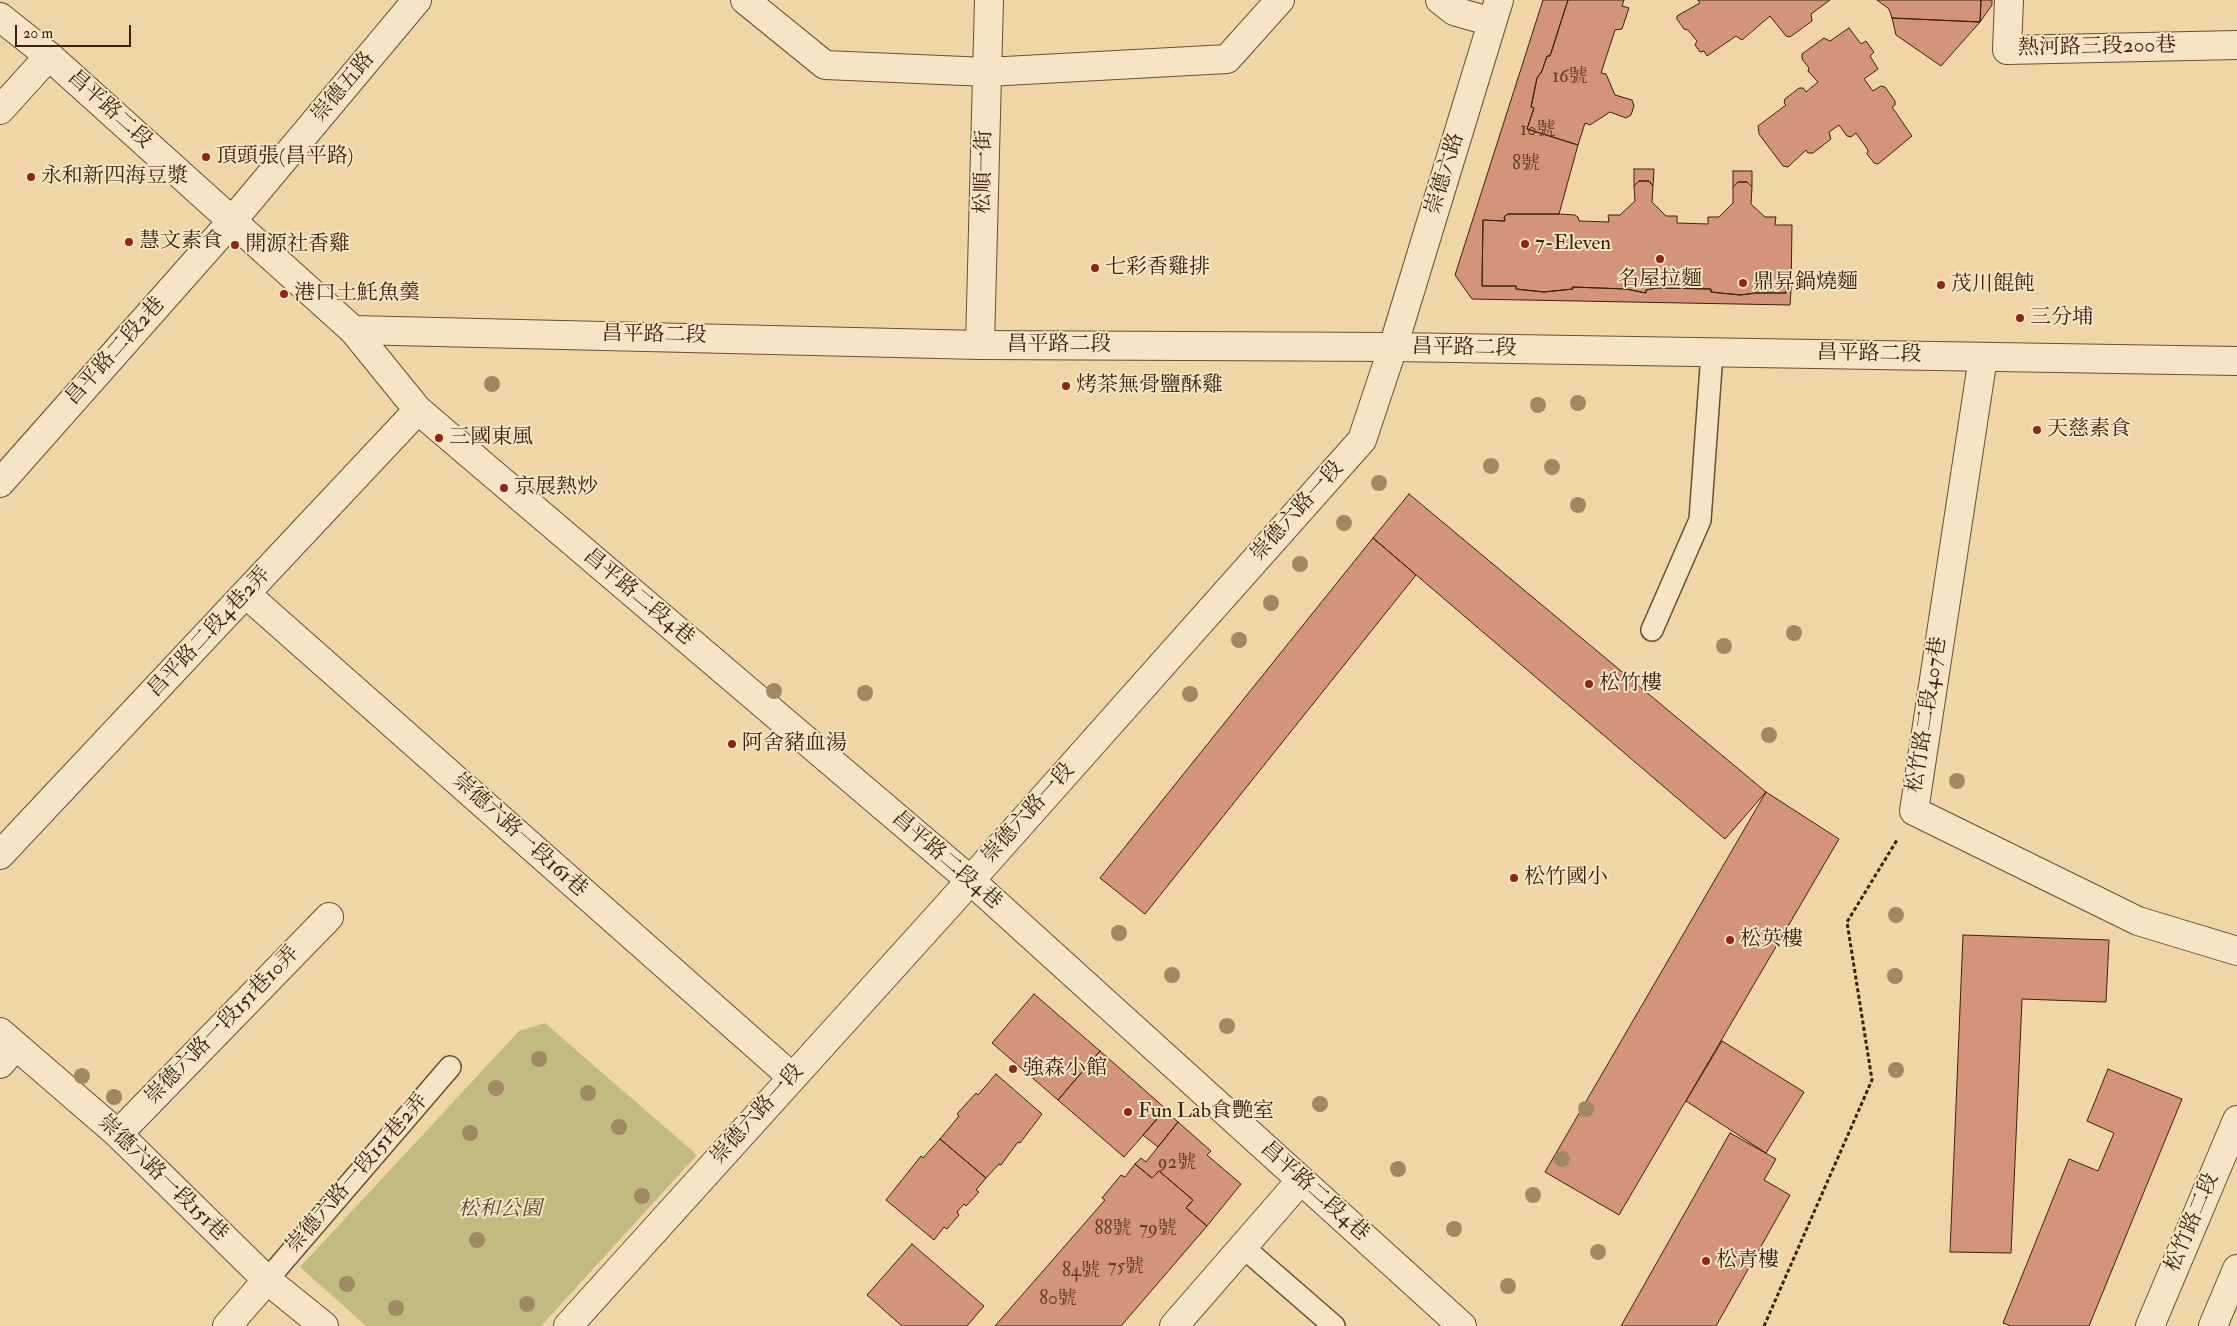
<!DOCTYPE html>
<meta charset="utf-8">
<style>
body{margin:0}
#map{position:relative;width:2237px;height:1326px;overflow:hidden;background:#f0d6a6;font-family:"IM FELL Double Pica",serif}
canvas{display:block}
.scale{position:absolute;left:15px;top:25px;width:116px;height:22px;box-sizing:border-box;border:2px solid #3a220e;border-top:0;padding-left:6px;font-size:15px;line-height:18px;white-space:nowrap;color:#3a220e;-webkit-text-stroke:4px #f5e4c5;paint-order:stroke}
</style>
<div id="map">
<canvas width="2237" height="1326"></canvas>
<div class="scale">20 m</div>
</div>
<script>
const context = document.querySelector('canvas').getContext('2d');
context.lineJoin = 'round';
function paint(path, color) { context.fillStyle = color; context.fill(path, 'evenodd'); }
const poly = rows => new Path2D(rows.map(r => 'M' + r).join(''));
function stroke(path, color, width, dash) { context.strokeStyle = color; context.lineWidth = width; context.lineCap = dash ? 'butt' : 'round'; context.setLineDash(dash || []); context.stroke(path); }
function write(font, color, halo, rows, align = 'center') {
  context.font = font + ' "IM FELL Double Pica","Noto Serif TC",serif'; context.lineWidth = 4; context.setLineDash([]); context.textBaseline = 'middle'; context.strokeStyle = halo; context.fillStyle = color; for (const [text, x, y, turn = 0] of rows) {
    context.save(); context.translate(x, y); context.rotate((+turn || 0) * Math.PI / 180); context.textAlign = isNaN(turn) ? turn : align; if (halo) context.strokeText(text, 0, 0); context.fillText(text, 0, 0); context.restore();
  }
}
paint(poly([
 [545,1023,697,1155,541,1326,366,1326,300,1267,519,1031]
]), '#c2bb81');
const building = poly([
 [1543,0,1568,0,1550,56,1547,56,1542,71,1537,78,1531,107,1534,108,1527,129,1578,145,1559,214,1508,214,1504,217,1505,221,1483,220,1482,286,1516,286,1516,289,1544,292,1573,289,1572,287,1626,289,1646,293,1646,290,1657,288,1711,289,1711,292,1740,295,1756,293,1786,293,1786,290,1791,290,1790,305,1472,299,1455,275,1543,0],
 [1568,0,1624,0,1622,6,1629,8,1622,29,1615,30,1601,73,1606,74,1615,95,1632,100,1634,106,1631,115,1626,118,1610,112,1590,125,1585,123,1578,145,1527,129,1534,108,1531,107,1537,78,1542,71,1547,56,1550,56,1568,0],
 [1698,0,1830,0,1811,14,1812,21,1790,37,1786,36,1770,16,1742,40,1736,36,1707,56,1704,51,1700,52,1695,45,1697,41,1688,30,1684,29,1677,19,1677,16,1700,3,1698,0],
 [1877,0,1981,0,1980,22,1892,18,1889,9,1877,0],
 [1981,0,1992,0,1992,5,1980,22,1981,0],
 [1892,18,1980,22,1941,66,1896,35,1892,18],
 [1849,28,1861,44,1866,41,1874,52,1870,56,1878,69,1864,79,1873,91,1881,86,1885,87,1895,101,1895,105,1892,107,1912,136,1878,164,1874,163,1867,154,1868,150,1856,133,1851,137,1847,136,1839,125,1829,132,1831,139,1813,153,1808,153,1806,150,1788,167,1783,166,1759,134,1758,126,1786,105,1784,103,1785,99,1799,88,1803,88,1806,92,1818,82,1808,71,1809,68,1802,59,1802,54,1824,38,1830,41,1849,28],
 [1634,169,1654,169,1653,186,1649,181,1639,181,1634,186,1634,169],
 [1733,171,1752,171,1752,187,1747,182,1738,182,1733,187,1733,171],
 [1639,181,1649,181,1653,186,1652,202,1666,216,1677,216,1677,223,1708,224,1708,217,1719,217,1733,203,1733,187,1738,182,1747,182,1752,187,1751,204,1765,217,1776,217,1775,225,1792,225,1791,290,1786,290,1786,293,1756,293,1740,295,1711,292,1711,289,1657,288,1646,290,1646,293,1626,289,1572,287,1573,289,1544,292,1516,289,1516,286,1482,286,1483,220,1505,221,1504,217,1508,214,1559,214,1575,215,1578,217,1579,221,1609,222,1608,215,1620,215,1635,201,1634,186,1639,181],
 [1409,494,1766,792,1725,839,1373,538,1409,494],
 [1373,538,1416,575,1145,914,1100,878,1373,538],
 [1766,792,1839,839,1619,1215,1545,1172,1766,792],
 [1963,935,2109,940,2106,1002,2022,999,2011,1253,1950,1252,1963,935],
 [1034,994,1100,1051,1058,1100,992,1043,1034,994],
 [1722,1041,1804,1092,1766,1153,1686,1101,1722,1041],
 [1100,1051,1166,1109,1124,1157,1058,1100,1100,1051],
 [2108,1069,2182,1099,2089,1326,2011,1326,2003,1323,2069,1159,2098,1171,2114,1133,2087,1121,2108,1069],
 [996,1074,1042,1114,1020,1143,1018,1142,1001,1165,999,1164,986,1178,940,1139,959,1116,957,1114,976,1093,978,1095,996,1074],
 [1164,1110,1178,1122,1158,1147,1143,1135,1164,1110],
 [1178,1122,1211,1151,1207,1155,1241,1184,1207,1226,1186,1208,1193,1200,1159,1171,1152,1178,1135,1164,1141,1158,1146,1162,1178,1122],
 [1730,1133,1776,1159,1764,1180,1790,1195,1716,1326,1621,1326,1730,1133],
 [940,1139,986,1178,976,1190,979,1192,966,1206,964,1204,957,1212,959,1215,947,1229,944,1227,934,1240,886,1200,921,1156,923,1158,940,1139],
 [1135,1164,1152,1178,1159,1171,1193,1200,1186,1208,1207,1226,1121,1326,995,1326,1105,1200,1102,1198,1121,1175,1125,1177,1135,1164],
 [912,1244,984,1306,967,1326,902,1326,867,1295,912,1244]
]);
paint(building, '#d49479');
stroke(building, '#3a220e', 1);
const service = poly([
 [1652,630,1700,520,1712,353],
 [1243,1247,1334,1326],
 [267,1280,450,1067]
]);
const minor = poly([
 [745,0,825,65,987,72,1227,59,1280,0],
 [1440,0,1454,11,1492,22],
 [2009,0,2007,50,2237,45],
 [0,110,49,56],
 [353,330,418,410,970,880,1462,1326],
 [980,345,989,0],
 [1983,357,1914,811,2138,921,2237,951],
 [0,483,232,221,417,0],
 [246,594,792,1077],
 [0,855,418,410],
 [0,1032,118,1134,267,1280,324,1326],
 [0,1064,15,1047],
 [118,1134,329,917],
 [227,1326,267,1280],
 [568,1326,944,910,1362,440,1393,347,1499,0],
 [1174,1326,1301,1180]
]);
const tertiary = poly([
 [0,17,49,56,353,330,980,345,1393,347,2237,361],
 [2150,1326,2237,1120],
 [2213,1326,2237,1269]
]);
stroke(service, '#684f34', 24);
stroke(minor, '#684f34', 30);
stroke(tertiary, '#684f34', 30);
stroke(poly([
 [1764,1326,1872,1080,1847,922,1897,840]
]), '#3a220e', 3, [4, 2.5]);
stroke(service, '#f5e4c5', 21);
stroke(minor, '#f5e4c5', 28);
stroke(tertiary, '#f5e4c5', 28);
context.fillStyle = '#9f8862';
for (const [x, y] of [
 [492,384],
 [1578,403],
 [1538,405],
 [1491,466],
 [1552,467],
 [1379,483],
 [1578,505],
 [1344,523],
 [1300,564],
 [1271,603],
 [1794,633],
 [1239,640],
 [1724,646],
 [774,691],
 [865,693],
 [1190,694],
 [1769,735],
 [1957,781],
 [1896,915],
 [1119,933],
 [1172,975],
 [1895,976],
 [1227,1026],
 [539,1059],
 [1896,1070],
 [82,1076],
 [496,1088],
 [588,1093],
 [114,1097],
 [1320,1104],
 [1586,1109],
 [619,1127],
 [470,1133],
 [1562,1159],
 [1398,1169],
 [1533,1195],
 [642,1196],
 [1454,1229],
 [477,1240],
 [1598,1252],
 [347,1284],
 [1508,1286],
 [527,1304],
 [396,1308]
]) { context.beginPath(); context.arc(x, y, 8, 0, 2 * Math.PI); context.fill(); }
for (const [x, y, r, color] of [
 [206,157,5,"#8f2418"],
 [31,177,5,"#8f2418"],
 [129,242,5,"#8f2418"],
 [1525,244,5,"#8f2418"],
 [235,245,5,"#8f2418"],
 [1660,259,5,"#8f2418"],
 [1095,268,5,"#8f2418"],
 [1743,283,5,"#8f2418"],
 [1941,285,5,"#8f2418"],
 [284,294,5,"#8f2418"],
 [2020,318,5,"#8f2418"],
 [1066,386,5,"#8f2418"],
 [2037,430,5,"#8f2418"],
 [439,438,5,"#8f2418"],
 [504,488,5,"#8f2418"],
 [1589,684,5,"#8f2418"],
 [732,744,5,"#8f2418"],
 [1514,878,5,"#8f2418"],
 [1730,940,5,"#8f2418"],
 [1013,1069,5,"#8f2418"],
 [1128,1112,5,"#8f2418"],
 [1706,1261,5,"#8f2418"]
]) { const dot = new Path2D(); dot.arc(x, y, r, 0, 2 * Math.PI); context.fillStyle = color; context.fill(dot); stroke(dot, '#f5e4c5', 2); }
write('19px', '#603e29', null, [
 ["16號",1570,78],
 ["10號",1538,131],
 ["8號",1526,165],
 ["92號",1177,1164],
 ["88號",1113,1230],
 ["79號",1158,1230],
 ["75號",1126,1268],
 ["84號",1081,1272],
 ["80號",1058,1300]
]);
write('21px', '#3a220e', '#f5e4c5', [
 ["熱河路三段200巷",2097,48,-1],
 ["崇德五路",344,88,-50],
 ["昌平路二段",109,110,42],
 ["松順一街",985,172,-89],
 ["崇德六路",1446,174,-73],
 ["昌平路二段",654,336,1],
 ["昌平路二段",1059,345],
 ["昌平路二段",1464,349,1],
 ["昌平路二段2巷",116,352,-48],
 ["昌平路二段",1869,355,1],
 ["崇德六路一段",1298,512,-48],
 ["昌平路二段4巷",638,598,40],
 ["昌平路二段4巷2弄",210,633,-47],
 ["松竹路二段407巷",1928,715,-81],
 ["崇德六路一段",1029,814,-48],
 ["崇德六路一段161巷",519,836,42],
 ["昌平路二段4巷",946,861,41],
 ["崇德六路一段151巷10弄",223,1026,-46],
 ["崇德六路一段",758,1115,-48],
 ["崇德六路一段151巷2弄",358,1174,-49],
 ["崇德六路一段151巷",162,1179,44],
 ["昌平路二段4巷",1314,1192,42],
 ["松竹路二段",2193,1223,-67]
]);
write('21px', '#3a220e', '#f5e4c5', [
 ["頂頭張(昌平路)",216,157],
 ["永和新四海豆漿",41,177],
 ["慧文素食",139,242],
 ["7-Eleven",1535,244],
 ["開源社香雞",245,245],
 ["七彩香雞排",1105,268],
 ["名屋拉麵",1660,280,"center"],
 ["鼎昇鍋燒麵",1753,283],
 ["茂川餛飩",1951,285],
 ["港口土魠魚羹",294,294],
 ["三分埔",2030,318],
 ["烤茶無骨鹽酥雞",1076,386],
 ["天慈素食",2047,430],
 ["三國東風",449,438],
 ["京展熱炒",514,488],
 ["松竹樓",1599,684],
 ["阿舍豬血湯",742,744],
 ["松竹國小",1524,878],
 ["松英樓",1740,940],
 ["強森小館",1023,1069],
 ["Fun Lab食艷室",1138,1112],
 ["松青樓",1716,1261]
], 'left');
write('italic 21px', '#5c482b', '#f5e4c5', [
 ["松和公園",500,1210]
]);
</script>
